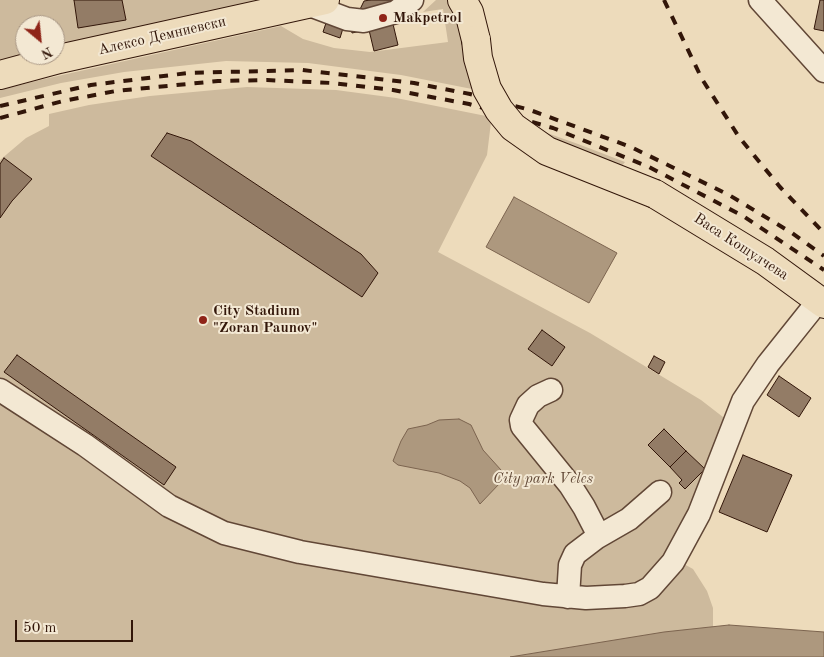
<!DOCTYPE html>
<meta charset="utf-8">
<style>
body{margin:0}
#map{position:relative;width:824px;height:657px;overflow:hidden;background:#eddbbb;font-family:"Old Standard TT",serif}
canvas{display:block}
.north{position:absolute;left:15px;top:15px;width:50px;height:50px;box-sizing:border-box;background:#f3e8d3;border:1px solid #a69482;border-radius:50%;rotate:152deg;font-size:14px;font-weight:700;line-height:20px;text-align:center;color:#321609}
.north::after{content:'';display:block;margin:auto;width:18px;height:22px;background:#8f2418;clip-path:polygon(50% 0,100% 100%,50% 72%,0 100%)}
.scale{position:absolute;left:15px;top:620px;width:118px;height:22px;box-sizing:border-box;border:2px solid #321609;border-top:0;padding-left:6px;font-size:15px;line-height:18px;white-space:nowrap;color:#321609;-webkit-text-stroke:4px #f3e8d3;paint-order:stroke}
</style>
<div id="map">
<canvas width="824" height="657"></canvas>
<div class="north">N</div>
<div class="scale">50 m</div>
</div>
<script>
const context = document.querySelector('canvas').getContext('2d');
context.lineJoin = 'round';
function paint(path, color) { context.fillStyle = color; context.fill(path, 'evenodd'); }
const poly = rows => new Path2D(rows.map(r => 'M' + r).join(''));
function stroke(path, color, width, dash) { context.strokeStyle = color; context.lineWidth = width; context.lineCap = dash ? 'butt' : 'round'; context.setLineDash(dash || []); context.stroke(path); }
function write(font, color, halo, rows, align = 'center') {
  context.font = font + ' "Old Standard TT",serif'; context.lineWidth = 4; context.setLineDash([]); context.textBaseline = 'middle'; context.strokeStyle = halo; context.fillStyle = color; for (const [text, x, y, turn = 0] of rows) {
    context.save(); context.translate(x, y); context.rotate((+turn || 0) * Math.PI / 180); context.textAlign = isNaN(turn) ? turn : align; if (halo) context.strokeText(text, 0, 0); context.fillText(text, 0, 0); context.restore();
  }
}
paint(poly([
 [0,0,269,0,55,47,55,25,25,25,25,55,0,62],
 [436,0,449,0,460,24,464,62,472,89,401,75,308,63,226,61,124,72,61,83,0,98,0,90,40,80,281,26,303,39,334,48,370,52,448,42,443,9,423,12],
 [247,87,336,90,396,98,486,116,491,122,487,155,438,252,590,333,701,400,732,424,682,563,693,569,707,591,713,608,713,627,510,657,0,657,0,160,26,138,49,126,49,114,89,105,150,96],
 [533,128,578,144,625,162,621,167,571,149]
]), '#cdba9d');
const water = poly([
 [514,197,617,253,589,303,486,247,514,197],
 [459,419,471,425,483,450,501,470,500,483,480,504,470,488,460,481,439,473,398,465,393,461,401,441,408,429,427,425,439,420,459,419],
 [729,625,824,632,824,657,510,657,664,632,729,625]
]);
paint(water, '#ad987e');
stroke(water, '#7c644f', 1);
const building = poly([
 [74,0,122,0,126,20,78,28,74,0],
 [370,0,395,0,413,14,414,19,352,33,351,28,364,1,370,0],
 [820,0,824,0,824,31,814,29,820,0],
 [327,20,344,25,340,38,323,32,327,20],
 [393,24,398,45,374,51,369,30,393,24],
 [167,133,191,141,361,254,378,273,362,297,151,156,167,133],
 [4,158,32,179,12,201,0,218,0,164,4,158],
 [542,330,565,347,552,366,528,349,542,330],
 [17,355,176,467,164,485,4,372,17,355],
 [654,356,665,362,659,374,648,367,654,356],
 [779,376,811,398,799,417,767,395,779,376],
 [664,429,686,451,670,467,648,445,664,429],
 [686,451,705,469,685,489,679,483,682,480,670,467,686,451],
 [743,455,792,475,767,532,719,512,743,455]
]);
paint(building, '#937c66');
stroke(building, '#321609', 1);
const minor = poly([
 [760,0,824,71],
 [307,4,347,19,364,21,396,12,412,0],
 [0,390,85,445,169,506,224,533,300,552,543,594,586,598,625,596,639,594,650,588,673,562,699,514,743,401,768,364,819,300],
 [551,390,538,396,528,405,521,420,522,426,570,485,584,507,599,536],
 [568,597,570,565,575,554,596,538,629,519,660,492]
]);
const major = poly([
 [462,0,469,12,476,40],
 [0,75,59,59,325,0],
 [655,194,765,261,824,304]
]);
stroke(minor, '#614736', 25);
stroke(major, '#321609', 30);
stroke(minor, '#f3e8d3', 22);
stroke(major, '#eddbbb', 28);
stroke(poly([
 [664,0,702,79,739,137,780,187,824,233],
 [0,106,91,85,188,73,302,70,414,83,470,94,530,110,631,147,729,195,792,233,824,256],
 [0,118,63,101,116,91,218,81,267,80,332,83,393,90,469,104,553,128,649,167,743,216,824,270]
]), '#321609', 4, [9, 9]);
const majorBridge = poly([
 [476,40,478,58,487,89,499,110,513,127,547,151,655,194]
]);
stroke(majorBridge, '#321609', 30, []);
stroke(majorBridge, '#eddbbb', 28);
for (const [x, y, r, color] of [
 [383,18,5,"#8f2418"],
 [203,320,5,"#8f2418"]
]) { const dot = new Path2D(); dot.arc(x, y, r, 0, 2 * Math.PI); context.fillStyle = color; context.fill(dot); stroke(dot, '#f3e8d3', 2); }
write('bold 15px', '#321609', '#f3e8d3', [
 ["Makpetrol",393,18],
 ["City Stadium",213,311],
 ["\"Zoran Paunov\"",213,328]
], 'left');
write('15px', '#321609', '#f3e8d3', [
 ["Алексо Демниевски",162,36,-13],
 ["Васа Кошулчева",741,247,33]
]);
write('italic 15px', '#604735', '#f3e8d3', [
 ["City park Veles",543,479]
]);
</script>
